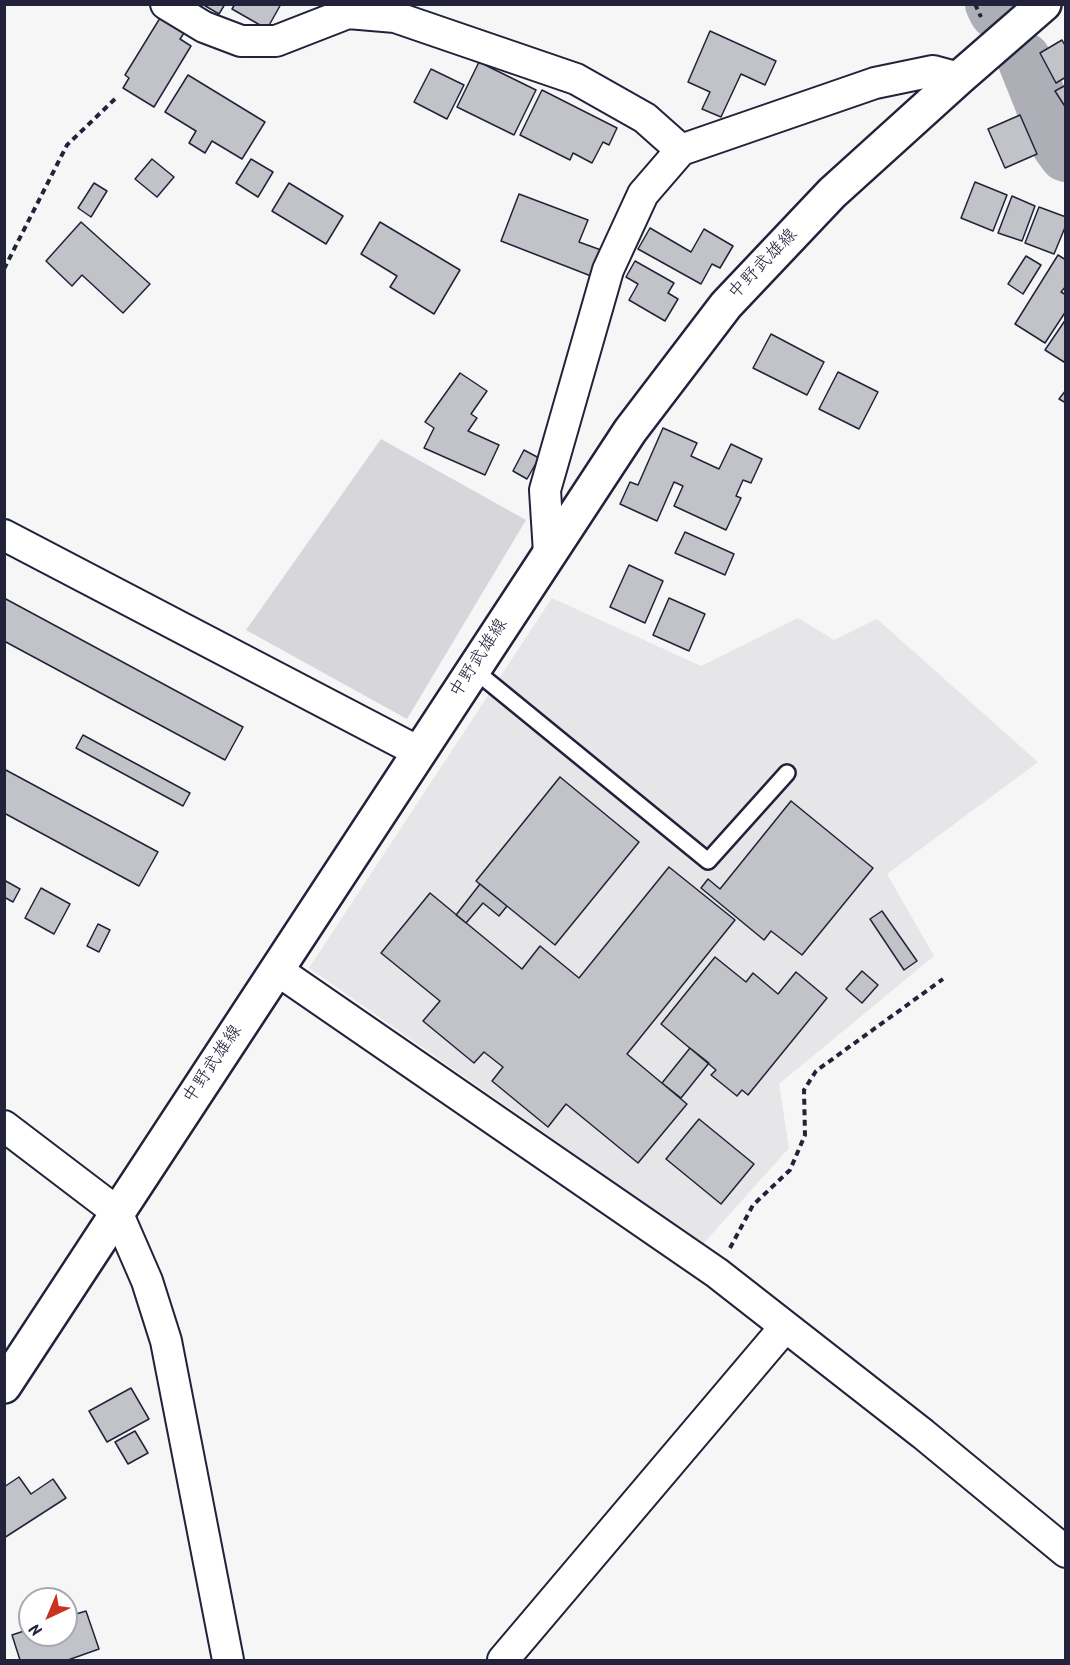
<!DOCTYPE html>
<meta charset="utf-8">
<style>
body{margin:0}
#map{position:relative;width:1070px;height:1665px;overflow:hidden;background:#f6f6f7;font-family:Kalam,sans-serif}
canvas{display:block}
.frame{position:absolute;inset:0;border:6px solid #22223b;pointer-events:none}
.north{position:absolute;left:18px;top:1587px;width:60px;height:60px;box-sizing:border-box;background:#fff;border:2px solid #a7a7b1;border-radius:50%;rotate:224deg;font-size:16px;font-weight:700;line-height:24px;text-align:center;color:#22223b}
.north::after{content:'';display:block;margin:auto;width:21px;height:27px;background:#c8321e;clip-path:polygon(50% 0,100% 100%,50% 72%,0 100%)}
</style>
<div id="map">
<canvas width="1070" height="1665"></canvas>
<div class="frame"></div>
<div class="north">N</div>
</div>
<script>
const context = document.querySelector('canvas').getContext('2d');
context.lineJoin = 'round';
function paint(path, color) { context.fillStyle = color; context.fill(path, 'evenodd'); }
const poly = rows => new Path2D(rows.map(r => 'M' + r).join(''));
function stroke(path, color, width, dash) { context.strokeStyle = color; context.lineWidth = width; context.lineCap = dash ? 'butt' : 'round'; context.setLineDash(dash || []); context.stroke(path); }
function write(font, color, halo, rows, align = 'center') {
  context.font = font + ' Kalam,"Klee One",sans-serif'; context.lineWidth = 4.5; context.setLineDash([]); context.textBaseline = 'middle'; context.strokeStyle = halo; context.fillStyle = color; for (const [text, x, y, turn = 0] of rows) {
    context.save(); context.translate(x, y); context.rotate((+turn || 0) * Math.PI / 180); context.textAlign = isNaN(turn) ? turn : align; if (halo) context.strokeText(text, 0, 0); context.fillText(text, 0, 0); context.restore();
  }
}
paint(poly([
 [552,598,701,666,798,618,834,640,877,619,1038,762,887,874,934,956,779,1084,789,1148,703,1244,309,968]
]), '#e6e6e9');
paint(poly([
 [381,439,526,520,407,719,246,630]
]), '#d7d7db');
stroke(poly([
 [992,4,996,12],
 [1024,59,1058,144,1066,155]
]), '#aeaeb7', 54);
const building = poly([
 [202,4,225,4,219,14,202,4],
 [235,4,281,4,267,29,232,9,235,4],
 [160,18,184,33,180,39,191,46,154,107,123,88,129,78,125,75,160,18],
 [710,31,776,61,765,85,741,74,721,117,702,109,710,92,688,82,710,31],
 [1062,40,1066,47,1066,77,1056,83,1040,53,1062,40],
 [479,62,536,90,514,135,457,107,479,62],
 [431,69,464,85,447,119,414,102,431,69],
 [188,75,265,122,242,159,212,141,205,153,189,143,196,131,165,112,188,75],
 [1066,85,1066,108,1055,91,1066,85],
 [542,90,617,128,609,145,603,142,592,163,573,153,570,160,520,135,542,90],
 [1020,115,1037,154,1005,168,988,129,1020,115],
 [152,159,174,177,157,197,135,179,152,159],
 [251,159,273,172,258,197,236,183,251,159],
 [975,182,1007,195,993,231,961,218,975,182],
 [94,183,107,191,91,217,78,208,94,183],
 [289,183,343,216,326,244,272,211,289,183],
 [519,194,588,220,579,242,601,250,591,276,501,241,519,194],
 [1012,196,1035,206,1022,241,998,233,1012,196],
 [1039,207,1066,217,1066,225,1054,254,1025,243,1039,207],
 [81,222,150,284,123,313,82,275,72,286,46,261,81,222],
 [380,222,460,270,434,314,390,287,397,276,361,254,380,222],
 [650,228,691,252,704,229,733,246,720,268,712,264,701,284,638,249,650,228],
 [1058,255,1066,260,1066,286,1061,292,1066,295,1066,311,1045,343,1015,324,1058,255],
 [1026,256,1041,265,1023,294,1008,284,1026,256],
 [635,261,674,283,668,293,678,299,665,321,629,300,638,284,626,277,635,261],
 [1066,319,1066,360,1064,362,1045,350,1066,319],
 [771,334,824,362,807,395,753,368,771,334],
 [838,372,878,392,859,429,819,409,838,372],
 [460,373,487,391,471,414,477,418,468,431,499,445,485,475,424,448,434,428,425,422,460,373],
 [1066,390,1066,403,1059,399,1066,390],
 [663,428,697,443,691,456,719,469,731,444,762,459,751,483,743,480,736,496,741,498,726,530,674,506,683,486,674,482,657,521,620,504,630,482,638,485,663,428],
 [524,450,539,458,527,479,513,471,524,450],
 [685,532,734,554,725,575,675,553,685,532],
 [629,565,663,581,645,623,610,607,629,565],
 [4,598,243,727,225,760,4,641,4,598],
 [669,598,705,614,689,651,653,635,669,598],
 [83,735,190,793,183,806,76,748,83,735],
 [4,769,158,852,139,886,4,813,4,769],
 [560,777,639,842,555,945,476,881,560,777],
 [791,801,873,868,802,955,771,931,764,940,701,888,708,879,720,889,791,801],
 [669,867,735,920,627,1054,687,1104,638,1163,566,1104,548,1127,492,1081,503,1067,484,1052,474,1063,423,1021,440,1001,381,953,430,893,522,969,540,946,579,978,669,867],
 [4,880,20,889,13,902,4,897,4,880],
 [480,884,507,906,499,916,483,903,466,923,456,915,480,884],
 [41,888,70,904,54,934,25,918,41,888],
 [882,911,917,961,904,970,870,919,882,911],
 [98,924,110,930,99,952,87,946,98,924],
 [715,957,746,982,753,973,778,994,796,972,827,998,748,1095,742,1090,737,1096,711,1075,716,1070,661,1024,715,957],
 [862,971,878,985,862,1003,846,989,862,971],
 [690,1048,709,1063,681,1098,662,1083,690,1048],
 [699,1119,754,1164,721,1204,666,1159,699,1119],
 [131,1388,149,1419,107,1442,89,1411,131,1388],
 [135,1431,148,1453,128,1464,115,1442,135,1431],
 [19,1477,31,1494,53,1479,66,1498,4,1538,4,1487,19,1477],
 [86,1611,99,1649,68,1660,20,1660,12,1635,30,1629,30,1635,66,1635,66,1617,86,1611]
]);
paint(building, '#c2c2c9');
stroke(building, '#22223b', 1.5);
const lane = poly([
 [473,669,708,861,787,773]
]);
const street = poly([
 [166,4,204,27,241,41,276,41,348,13,395,17,576,79,645,118,681,150],
 [4,535,419,752],
 [549,553,545,490,608,270,643,194,681,150,875,83,933,71,959,78],
 [277,970,717,1273,923,1434,1066,1552],
 [4,1126,117,1212,147,1281,166,1341,228,1660],
 [503,1660,785,1327]
]);
const secondary = poly([
 [4,1386,630,431,726,305,832,193,959,78,1044,4]
]);
stroke(lane, '#22223b', 20);
stroke(street, '#22223b', 34);
stroke(secondary, '#22223b', 38);
stroke(poly([
 [975,4,981,17],
 [4,269,67,145,116,98],
 [730,1248,753,1205,790,1170,805,1135,804,1090,816,1071,943,979]
]), '#22223b', 4, [6, 4.5]);
stroke(lane, '#fff', 15);
stroke(street, '#fff', 30);
stroke(secondary, '#fff', 33);
write('18px', '#22223b', '#fff', [
 ["中野武雄線",764,265,-46],
 ["中野武雄線",480,659,-57],
 ["中野武雄線",214,1065,-56]
]);
</script>
